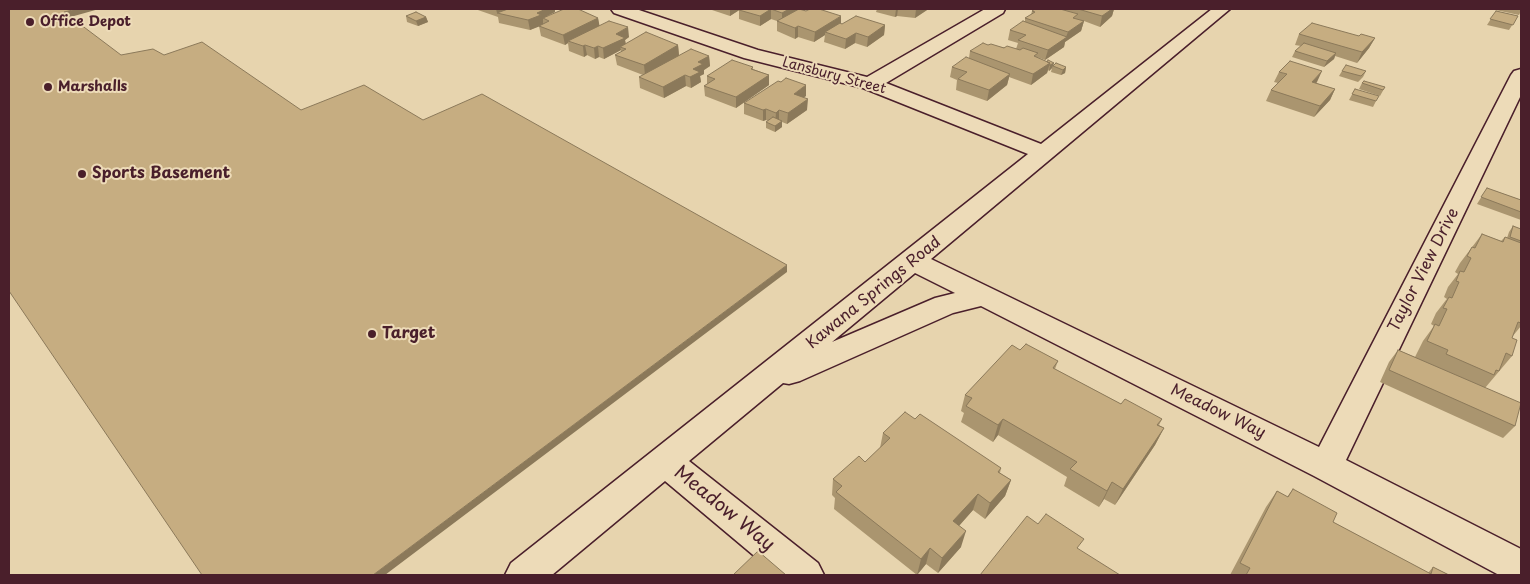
<!DOCTYPE html>
<style>
body{margin:0}
#map{position:relative;width:1530px;height:584px;overflow:hidden;background:#e7d4ae;font-family:"Playpen Sans",sans-serif}
canvas{display:block}
.frame{position:absolute;inset:0;border:10px solid #4a1f2b;pointer-events:none}
</style>
<div id="map">
<canvas width="1530" height="584"></canvas>
<div class="frame"></div>
</div>
<script>
const context = document.querySelector('canvas').getContext('2d');
context.lineJoin = 'round';
const poly = rows => new Path2D(rows.map(r => 'M' + r).join(''));
function stroke(path, color, width, dash) { context.strokeStyle = color; context.lineWidth = width; context.lineCap = dash ? 'butt' : 'round'; context.setLineDash(dash || []); context.stroke(path); }
function paint(path, color) { context.fillStyle = color; context.fill(path, 'evenodd'); }
function write(font, color, halo, rows, align = 'center') {
  context.font = font + ' "Playpen Sans",sans-serif'; context.lineWidth = 4; context.setLineDash([]); context.textBaseline = 'middle'; context.strokeStyle = halo; context.fillStyle = color; for (const [text, x, y, turn = 0] of rows) {
    context.save(); context.translate(x, y); context.rotate((+turn || 0) * Math.PI / 180); context.textAlign = isNaN(turn) ? turn : align; if (halo) context.strokeText(text, 0, 0); context.fillText(text, 0, 0); context.restore();
  }
}
const minor = poly([
 [611,9,636,9,758,50,867,77,985,9,1005,9,1003,13,886,83,1041,144,1212,9,1230,9,931,259,1319,447,1511,75,1514,71,1521,69,1521,95,1346,460,1521,549,1521,575,1499,575,1314,476,981,306,953,313,800,381,789,384,783,383,689,461,818,563,824,575,777,575,665,481,552,575,505,575,511,563,1028,154,863,88,744,58,614,13,611,9],
 [915,273,955,293,935,298,832,342,915,273]
]);
stroke(minor, '#4a1f2b', 3);
paint(minor, '#eddbb8');
paint(poly([
 [475,9,555,9,555,12,547,16,598,18,599,26,629,37,625,40,626,44,678,45,679,55,709,56,710,66,704,70,704,74,700,76,701,82,691,88,686,86,664,98,640,88,639,77,643,75,617,65,615,55,621,52,621,50,604,59,599,57,595,59,587,55,584,57,569,51,568,43,565,45,541,36,539,26,530,30,499,23,498,17],
 [712,9,798,9,842,24,885,25,884,35,867,47,855,43,845,49,824,42,825,35,814,42,798,37,795,39,777,31,777,21,771,19,760,26,739,19,739,10,730,16,712,10],
 [877,9,928,9,927,10,915,18,897,16,895,17,876,12],
 [1035,9,1114,9,1112,16,1100,27,1084,21,1081,31,1065,42,1064,47,1045,60,1037,57,1047,62,1054,63,1053,66,1066,67,1065,73,1061,75,1051,72,1052,68,1049,71,1048,70,1047,73,1031,85,1009,77,1007,85,987,101,956,90,957,80,950,77,952,67,969,58,970,51,988,45,1016,49,1018,43,1008,40,1010,30,1025,22,1025,18,1031,15,1032,11],
 [1491,9,1521,9,1521,11,1519,15],
 [1496,11,1518,16,1509,30,1487,25],
 [406,16,426,17,428,22,418,26,407,22],
 [1299,34,1359,36,1375,38,1369,48,1357,63,1335,56,1334,59,1324,67,1292,57,1295,51,1301,46,1295,45],
 [753,67,753,69,769,75,769,85,736,108,705,96,704,86,707,84,707,76],
 [1342,71,1366,71,1363,77,1358,82,1339,76],
 [1279,72,1317,82,1316,83,1335,89,1330,100,1314,117,1266,101,1271,90,1278,83,1274,82],
 [1362,83,1385,87,1380,96,1359,89],
 [1355,89,1376,101,1373,107,1349,100],
 [806,96,804,97,807,110,787,124,782,122,782,127,775,132,766,128,766,122,768,121,766,120,763,121,744,114,744,103],
 [1487,188,1521,200,1521,220,1477,204],
 [1513,226,1521,229,1521,326,1512,337,1512,356,1485,388,1515,426,1503,438,1380,382,1389,362,1398,350,1415,357,1423,341,1434,326,1431,324,1436,313,1446,300,1447,299,1444,297,1448,287,1458,274,1455,272,1460,263,1482,234,1501,241,1505,237,1507,238,1509,232],
 [1020,350,1058,361,1055,369,1121,404,1162,419,1159,425,1164,428,1155,445,1115,505,1104,499,1099,507,1064,486,1067,477,998,435,993,442,961,422,964,413,961,411,965,395],
 [915,419,1001,468,1000,473,1011,480,1005,496,985,519,973,510,959,526,961,547,938,573,926,564,917,575,834,509,835,498,832,495,833,479,865,462,880,448,883,433],
 [1293,489,1333,522,1428,573,1433,567,1449,575,1230,575,1266,507,1277,491,1287,497]
]), '#aa956f');
paint(poly([
 [77,9,99,9,67,18,64,12],
 [496,9,517,9,497,13,498,17],
 [542,9,555,9,555,12,547,16,547,19,543,18,543,25,530,30,528,20],
 [730,9,741,9,730,16],
 [771,9,771,19,760,26,760,16],
 [789,9,798,9,782,23,782,13],
 [896,9,898,9,897,16,895,17],
 [916,9,928,9,927,10,915,18],
 [1112,9,1114,9,1112,16,1100,27,1102,16],
 [841,16,841,26,825,32,825,35,814,42,815,32],
 [426,17,428,22,418,26,416,21],
 [598,18,600,28,568,41,568,43,565,45,563,35],
 [1084,21,1081,31,1065,42,1064,47,1045,60,1048,50,1066,37,1068,32],
 [885,25,884,35,867,47,868,37],
 [798,26,798,37,795,39,795,28],
 [628,27,629,37,625,40,626,48,620,47,621,50,604,59,603,48,616,34],
 [856,33,855,43,845,49,846,39],
 [1375,38,1369,48,1357,63,1362,52],
 [585,45,587,55,584,57,583,46],
 [678,45,679,56,645,75,644,65],
 [598,46,599,57,595,59,594,48],
 [1336,53,1334,59,1324,67,1327,61],
 [709,56,710,66,704,70,704,74,700,76,701,82,691,88,690,77,693,69,698,62],
 [1050,63,1047,73,1031,85,1033,74],
 [1054,63,1052,68,1049,71,1050,65],
 [1066,67,1065,73,1061,75,1063,70],
 [1322,71,1317,82,1307,93,1312,82],
 [1010,74,1007,85,987,101,989,90],
 [685,75,686,86,664,98,663,87],
 [769,75,769,85,736,108,736,97],
 [806,85,806,96,793,105,794,94],
 [1335,89,1330,100,1314,117,1320,106],
 [808,99,807,110,787,124,788,113],
 [766,109,766,120,763,121,763,110],
 [779,110,779,121,775,124,776,113],
 [782,121,782,127,775,132,775,126],
 [787,265,787,272,385,575,373,575],
 [1003,419,998,435,993,442,998,425],
 [1164,428,1155,445,1115,505,1123,489],
 [1011,480,1005,496,985,519,990,503],
 [1112,482,1104,499,1099,507,1107,491],
 [978,494,973,510,949,537,953,521],
 [966,531,961,547,938,573,942,558],
 [930,548,926,564,917,575,921,559]
]), '#8b795a');
const building = poly([
 [9,9,77,9,64,12,121,55,153,49,164,55,202,42,301,110,364,85,423,120,482,94,787,265,373,575,202,575,9,291,9,9],
 [508,9,546,9,537,13,541,15,528,20,497,13,508,9],
 [564,9,578,9,598,18,563,35,539,26,549,21,543,18,564,9],
 [740,9,789,9,782,13,771,9,760,16,739,10,740,9],
 [799,9,806,11,810,9,819,9,841,16,815,32,798,26,795,28,777,21,799,9],
 [1035,9,1060,9,1078,14,1073,18,1084,21,1068,32,1025,18,1035,12,1032,11,1035,9],
 [1078,9,1112,9,1102,16,1078,9],
 [1496,11,1518,16,1513,25,1490,19,1496,11],
 [416,12,426,17,416,21,406,16,416,12],
 [856,16,885,25,868,37,856,33,846,39,825,32,840,23,842,24,856,16],
 [609,21,628,27,616,34,625,38,603,48,598,46,594,48,585,45,583,46,568,41,609,21],
 [1023,21,1067,37,1048,50,1018,40,1026,35,1010,30,1023,21],
 [1312,23,1359,36,1361,34,1375,38,1362,52,1299,34,1312,23],
 [646,32,678,45,644,65,615,55,626,49,620,47,646,32],
 [983,43,988,45,991,44,1004,48,1007,46,1020,50,1023,48,1038,53,1034,56,1050,63,1033,74,970,51,983,43],
 [1304,43,1336,53,1327,61,1295,51,1304,43],
 [691,49,709,56,698,62,703,64,693,69,700,72,690,77,685,75,663,87,639,77,691,49],
 [966,57,1010,74,989,90,958,79,967,72,952,67,966,57],
 [732,60,753,67,751,69,769,75,736,97,704,86,715,79,707,76,732,60],
 [1048,60,1054,63,1050,65,1049,65,1050,63,1047,62,1048,60],
 [1290,61,1322,71,1312,82,1335,89,1320,106,1271,90,1287,74,1279,72,1290,61],
 [1056,63,1066,67,1063,70,1053,66,1056,63],
 [1346,65,1366,71,1361,76,1342,71,1346,65],
 [786,78,806,85,794,94,808,99,788,113,779,110,776,113,766,109,763,110,744,103,778,81,781,82,786,78],
 [1364,81,1385,87,1383,90,1362,83,1364,81],
 [1355,89,1379,96,1376,101,1352,94,1355,89],
 [773,117,782,121,775,126,766,122,773,117],
 [1487,188,1521,200,1521,212,1481,197,1487,188],
 [1513,226,1521,229,1521,241,1510,237,1513,226],
 [1482,234,1503,242,1505,237,1521,243,1521,323,1518,322,1512,338,1517,340,1512,356,1506,353,1499,371,1496,370,1494,375,1446,354,1448,350,1427,341,1435,324,1439,326,1447,309,1443,308,1449,297,1452,298,1459,282,1456,281,1460,271,1464,272,1471,258,1467,256,1472,247,1475,248,1482,234],
 [1026,344,1058,361,1053,368,1121,404,1125,399,1162,419,1157,425,1164,428,1123,489,1112,482,1107,491,1070,469,1077,462,1003,419,998,425,966,406,972,398,965,395,1012,345,1020,350,1026,344],
 [1398,350,1521,403,1515,426,1389,370,1398,350],
 [905,412,915,419,920,414,1001,468,998,472,1011,480,990,503,978,494,953,521,966,531,942,558,930,548,921,559,836,492,842,486,833,479,859,456,865,462,890,438,883,433,905,412],
 [1293,489,1337,513,1333,522,1431,574,1433,567,1449,575,1246,575,1250,568,1240,563,1277,491,1288,497,1293,489],
 [1046,514,1084,539,1077,548,1120,575,980,575,1027,516,1038,524,1046,514],
 [758,551,786,575,733,575,758,551]
]);
paint(building, '#c6ad81');
stroke(building, '#8b795a', 1);
for (const [x, y, r, color] of [
 [30,22,5,"#4a1f2b"],
 [48,87,5,"#4a1f2b"],
 [82,174,5,"#4a1f2b"],
 [372,334,5,"#4a1f2b"]
]) { const dot = new Path2D(); dot.arc(x, y, r, 0, 2 * Math.PI); context.fillStyle = color; context.fill(dot); stroke(dot, '#eddbb8', 2); }
write('bold 14px', '#4a1f2b', '#eddbb8', [
 ["Office Depot",40,22],
 ["Marshalls",58,87]
], 'left');
write('14px', '#4a1f2b', '#eddbb8', [
 ["Lansbury Street",834,76,15]
]);
write('bold 16px', '#4a1f2b', '#eddbb8', [
 ["Sports Basement",92,174],
 ["Target",382,334]
], 'left');
write('16px', '#4a1f2b', '#eddbb8', [
 ["Taylor View Drive",1424,270,-63],
 ["Kawana Springs Road",874,293,-39],
 ["Meadow Way",1218,412,26]
]);
write('19px', '#4a1f2b', '#eddbb8', [
 ["Meadow Way",724,509,39]
]);
</script>
